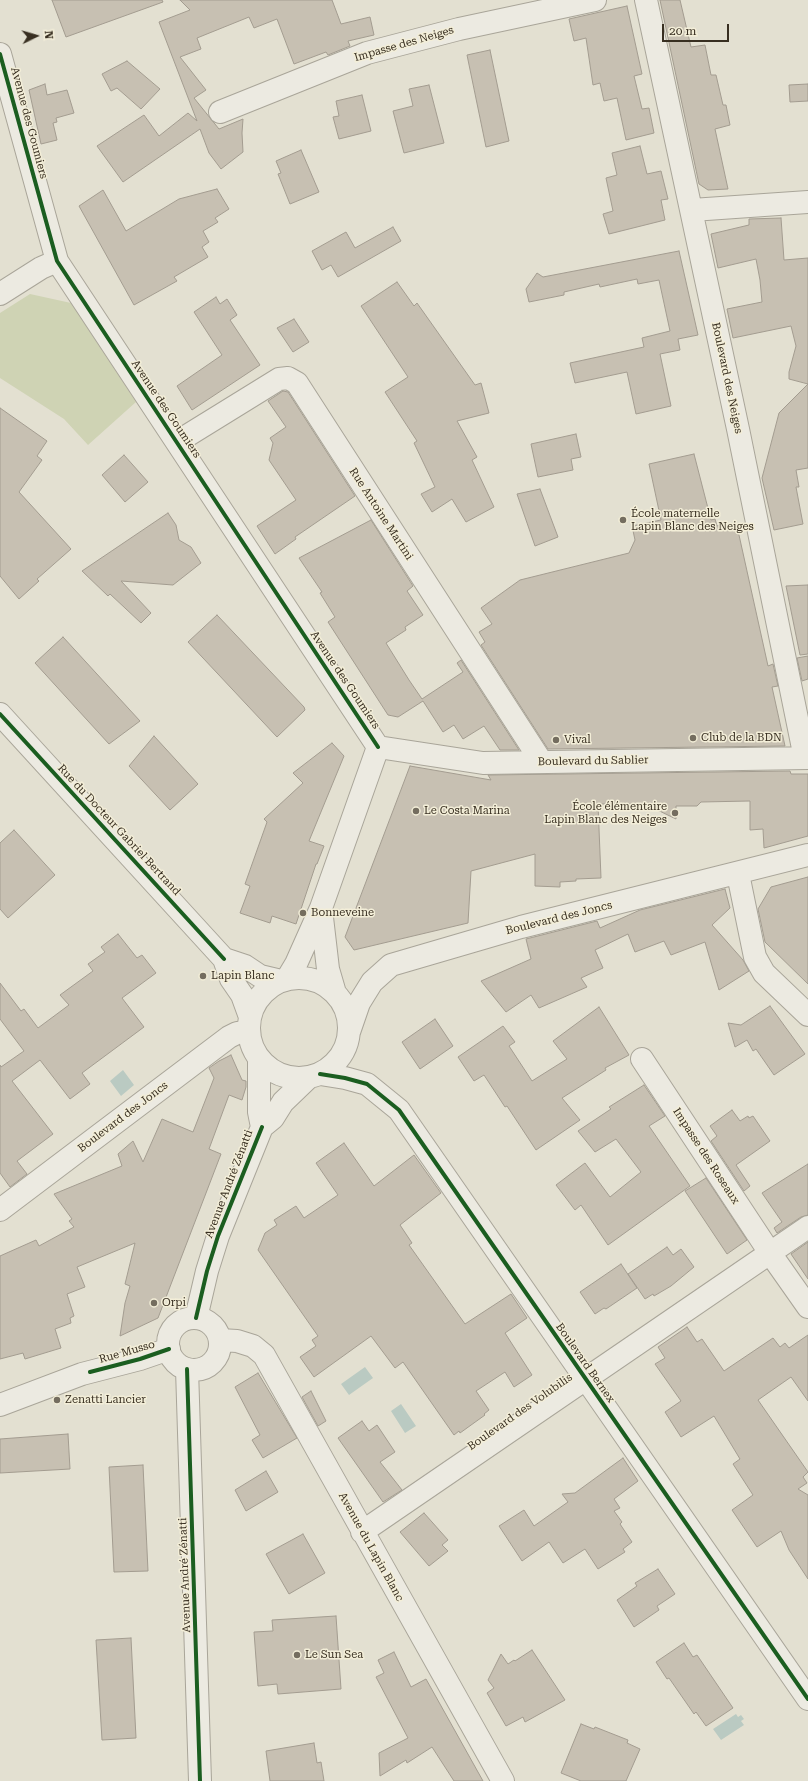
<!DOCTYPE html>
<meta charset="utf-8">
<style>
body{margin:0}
#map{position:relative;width:808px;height:1781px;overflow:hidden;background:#e3e0d1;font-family:"Roboto Serif",serif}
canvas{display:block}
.north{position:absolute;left:16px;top:16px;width:40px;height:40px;-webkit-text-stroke:3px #f3eed8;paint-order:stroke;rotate:85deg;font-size:11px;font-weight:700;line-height:16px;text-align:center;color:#382f21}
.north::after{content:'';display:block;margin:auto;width:14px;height:18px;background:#382f21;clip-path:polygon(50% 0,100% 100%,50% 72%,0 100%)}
.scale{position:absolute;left:662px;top:24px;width:67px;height:18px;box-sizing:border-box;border:2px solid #382f21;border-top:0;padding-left:5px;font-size:12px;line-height:14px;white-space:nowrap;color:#382f21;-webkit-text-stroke:3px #f3eed8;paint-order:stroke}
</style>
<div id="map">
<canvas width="808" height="1781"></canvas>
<div class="north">N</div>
<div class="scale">20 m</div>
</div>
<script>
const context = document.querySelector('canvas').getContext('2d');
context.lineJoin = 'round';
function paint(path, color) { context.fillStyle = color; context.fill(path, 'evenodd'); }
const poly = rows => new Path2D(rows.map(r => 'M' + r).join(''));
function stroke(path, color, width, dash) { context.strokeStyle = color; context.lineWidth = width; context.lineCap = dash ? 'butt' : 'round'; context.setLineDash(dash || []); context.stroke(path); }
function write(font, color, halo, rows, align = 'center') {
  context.font = font + ' "Roboto Serif",serif'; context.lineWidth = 3; context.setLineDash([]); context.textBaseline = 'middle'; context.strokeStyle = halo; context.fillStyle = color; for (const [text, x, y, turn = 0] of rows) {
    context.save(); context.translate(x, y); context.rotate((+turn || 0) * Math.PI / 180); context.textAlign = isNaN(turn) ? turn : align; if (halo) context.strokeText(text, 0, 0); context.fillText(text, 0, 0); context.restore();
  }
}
paint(poly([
 [30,294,71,303,136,402,88,445,64,419,0,378,0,313]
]), '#cfd3b4');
paint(poly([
 [123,1070,134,1085,121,1096,110,1081],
 [365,1367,373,1378,349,1395,341,1384],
 [401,1404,416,1426,405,1433,391,1411],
 [736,1714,738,1717,741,1715,744,1719,741,1721,744,1725,721,1740,713,1729]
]), '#bacac2');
const building = poly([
 [52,0,162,0,163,2,66,37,52,0],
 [180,0,332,0,341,24,370,17,374,35,348,41,350,46,328,55,326,52,294,64,277,19,254,28,249,17,197,38,201,49,180,57,206,90,194,98,219,129,243,119,242,133,243,152,221,169,209,153,200,129,123,182,97,146,144,115,159,136,188,113,197,121,159,22,190,10,180,0],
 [660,0,680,0,691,47,705,45,711,75,716,75,723,105,726,105,730,125,715,129,728,189,708,190,699,184,660,0],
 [627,6,642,74,634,76,642,109,649,108,654,133,626,140,617,98,604,101,600,83,593,85,586,38,574,41,569,19,627,6],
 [490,50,509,141,486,147,467,55,490,50],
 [127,61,160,89,141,109,117,88,111,91,102,74,127,61],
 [45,84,47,95,67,90,74,113,56,118,57,122,53,123,57,140,41,144,29,90,45,84],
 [808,84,808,101,790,102,789,85,808,84],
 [429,85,444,143,404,153,393,111,413,106,409,89,429,85],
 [362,95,371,131,339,139,333,117,339,116,336,101,362,95],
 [640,146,647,174,661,171,668,199,661,200,665,220,609,234,603,214,613,211,606,178,617,175,612,153,640,146],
 [301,150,319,192,290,204,278,174,281,173,276,161,301,150],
 [217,189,229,209,215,218,218,222,203,231,209,242,202,247,208,257,174,277,177,281,134,305,79,206,103,190,126,231,179,199,217,189],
 [781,218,784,260,808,258,808,384,789,379,789,372,796,346,791,326,733,338,727,309,762,302,760,280,756,259,718,268,711,234,749,225,749,219,781,218],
 [393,227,401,241,338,277,331,265,322,270,312,251,346,232,355,248,393,227],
 [679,251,698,335,678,339,680,350,660,354,671,406,636,414,627,372,575,383,570,363,644,347,642,338,670,331,659,280,638,284,637,279,600,287,599,284,564,292,564,295,529,302,526,289,537,273,543,277,679,251],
 [397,282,414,306,417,303,475,385,481,383,489,413,457,421,477,457,472,460,494,507,466,522,452,499,432,512,421,494,435,487,414,443,417,441,385,392,408,377,361,306,397,282],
 [216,297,220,304,227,299,237,315,230,320,260,365,192,410,177,386,222,355,194,312,216,297],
 [294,319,309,342,293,352,277,328,294,319],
 [808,384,808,468,796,470,799,487,796,487,803,524,774,530,762,478,779,413,808,384],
 [283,391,288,392,355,496,295,537,296,539,275,554,257,526,296,500,269,460,273,443,270,438,286,427,268,401,283,391],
 [0,408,47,441,37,456,42,460,19,492,71,549,37,579,39,581,19,599,0,576,0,408],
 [576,434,581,457,571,459,573,470,538,477,531,444,576,434],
 [694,454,711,520,715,519,717,526,725,524,726,529,737,526,768,666,773,664,778,686,772,687,785,746,548,749,481,645,485,642,479,632,492,624,481,608,520,580,629,553,635,540,632,526,661,520,649,464,694,454],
 [124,455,148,482,125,502,102,475,124,455],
 [540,489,558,537,535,546,517,494,540,489],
 [168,513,176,525,179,540,191,547,201,563,173,585,121,581,151,613,141,623,110,594,108,596,82,571,168,513],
 [371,520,413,586,407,591,423,615,405,627,406,630,386,643,409,680,422,699,463,672,457,663,461,660,519,750,500,750,484,726,463,739,454,725,443,732,423,701,398,717,388,715,328,622,335,617,320,593,322,592,299,558,371,520],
 [808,585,808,654,800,655,786,586,808,585],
 [217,615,304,707,305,710,277,737,188,642,217,615],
 [63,637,140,721,109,744,35,663,63,637],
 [808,656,808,679,802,681,797,658,808,656],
 [154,736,198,784,170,810,129,766,154,736],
 [332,743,344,756,309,841,324,846,317,864,316,864,296,924,272,916,270,923,240,913,250,886,245,884,267,822,264,819,303,783,293,773,332,743],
 [410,766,491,780,488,775,790,771,791,774,808,774,808,836,764,848,763,829,750,830,750,801,701,802,697,806,676,806,676,819,645,804,598,804,601,878,576,879,576,881,560,882,560,887,535,886,535,854,471,871,468,923,354,950,345,937,410,766],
 [14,830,55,875,8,918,0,909,0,843,14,830],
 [808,877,808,984,765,942,758,909,771,887,808,877],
 [725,889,730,908,712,925,743,960,749,971,719,990,705,942,671,955,664,941,635,952,628,934,595,950,603,968,581,978,587,987,539,1008,531,995,506,1012,481,981,531,959,526,939,597,921,600,928,640,910,725,889],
 [118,934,137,958,142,955,156,973,122,998,144,1027,82,1073,90,1084,70,1099,40,1060,12,1081,53,1134,17,1161,27,1174,10,1187,0,1173,0,1065,1,1067,24,1051,0,1019,0,983,21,1011,24,1009,38,1028,69,1005,60,995,93,971,88,964,105,952,101,947,118,934],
 [770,1006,805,1054,774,1075,756,1049,753,1051,747,1040,735,1047,728,1023,741,1025,770,1006],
 [599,1007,629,1055,605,1068,606,1070,562,1098,580,1120,536,1150,507,1106,505,1107,484,1075,474,1081,458,1057,503,1026,515,1042,509,1046,532,1081,567,1059,553,1041,599,1007],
 [435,1019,453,1046,420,1069,402,1042,435,1019],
 [231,1055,242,1080,246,1081,246,1087,242,1100,229,1095,209,1149,221,1154,158,1318,120,1336,125,1303,130,1286,125,1284,135,1243,77,1267,85,1287,67,1294,74,1316,70,1318,71,1323,55,1329,61,1348,25,1359,23,1353,0,1359,0,1256,36,1240,39,1246,74,1227,69,1221,72,1219,54,1194,122,1166,118,1154,133,1141,143,1162,162,1119,193,1132,214,1078,209,1068,219,1061,231,1055],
 [644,1085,665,1116,649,1126,690,1186,608,1245,581,1205,575,1210,556,1185,585,1163,610,1197,641,1172,616,1139,595,1152,578,1131,611,1109,609,1107,644,1085],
 [732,1110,740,1121,748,1116,749,1118,753,1116,770,1141,736,1165,750,1186,744,1191,711,1141,717,1136,710,1126,732,1110],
 [344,1143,374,1186,414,1155,441,1193,400,1225,412,1243,409,1245,465,1324,511,1294,527,1318,505,1333,532,1375,514,1387,505,1372,476,1391,489,1410,484,1414,485,1415,460,1433,459,1431,454,1435,403,1362,395,1368,371,1336,314,1377,300,1357,316,1346,312,1340,318,1336,258,1250,265,1233,277,1225,274,1220,296,1206,304,1218,338,1195,316,1163,344,1143],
 [808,1164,808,1215,801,1217,777,1233,774,1228,782,1222,762,1193,808,1164],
 [706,1178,747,1240,727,1254,685,1191,706,1178],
 [808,1242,808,1279,791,1254,808,1242],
 [667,1247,673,1255,681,1249,694,1267,671,1286,654,1296,653,1294,645,1299,628,1274,667,1247],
 [621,1264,637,1288,606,1309,604,1308,595,1314,580,1292,621,1264],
 [687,1327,697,1342,702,1339,724,1371,773,1338,780,1347,785,1343,789,1348,808,1335,808,1401,791,1377,758,1400,808,1472,803,1477,807,1483,798,1489,808,1495,808,1579,789,1550,781,1531,757,1547,732,1510,753,1495,733,1464,740,1459,714,1416,681,1437,665,1412,681,1401,655,1364,665,1358,658,1347,687,1327],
 [258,1373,297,1438,263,1458,252,1440,260,1435,235,1387,258,1373],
 [311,1391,326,1421,318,1426,302,1397,311,1391],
 [362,1421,369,1431,377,1425,395,1452,380,1462,402,1490,383,1502,338,1438,362,1421],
 [68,1434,70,1469,0,1473,0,1439,68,1434],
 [623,1458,638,1481,614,1499,620,1508,614,1511,622,1522,620,1524,632,1542,623,1549,625,1552,598,1569,585,1549,563,1563,549,1542,522,1561,499,1526,524,1510,534,1526,568,1502,562,1494,575,1493,623,1458],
 [143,1465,148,1571,114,1572,109,1467,143,1465],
 [266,1471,278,1492,246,1511,235,1490,266,1471],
 [424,1513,448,1540,442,1545,448,1551,429,1566,400,1532,424,1513],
 [303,1534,325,1573,289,1594,266,1554,303,1534],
 [658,1569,675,1594,657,1606,659,1610,634,1627,617,1600,637,1586,635,1583,658,1569],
 [336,1616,341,1689,278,1694,277,1684,258,1686,254,1632,273,1631,272,1620,336,1616],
 [131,1638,136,1738,102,1740,96,1640,131,1638],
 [684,1643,693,1657,697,1655,733,1708,706,1726,696,1712,694,1714,669,1678,667,1679,656,1662,684,1643],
 [532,1650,565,1700,525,1722,523,1717,506,1726,487,1693,494,1688,488,1680,501,1654,508,1664,514,1660,515,1661,532,1650],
 [394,1652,411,1687,426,1679,483,1781,454,1781,432,1747,407,1763,406,1760,380,1776,379,1753,408,1738,376,1677,384,1673,378,1660,394,1652],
 [581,1724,594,1729,595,1727,628,1740,627,1743,640,1749,626,1781,581,1781,561,1773,581,1724],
 [314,1743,317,1763,321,1762,324,1781,270,1781,266,1751,314,1743]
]);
paint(building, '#c7c0b2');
stroke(building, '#a39c90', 1);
const minor = poly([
 [646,0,738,429,805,758],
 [0,54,57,261,378,747],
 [220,112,367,53,459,29,595,0],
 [692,210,808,202],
 [0,294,41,268,57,261],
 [177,442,279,379,288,378,297,383,541,761],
 [0,714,224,959,231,979,242,995,250,1017],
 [378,747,483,763,808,758],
 [738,874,755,957,764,973,808,1015],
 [321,909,328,969,335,993],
 [224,959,245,966,260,976,281,981],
 '249 1028a50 50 0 1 1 100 0a50 50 0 1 1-100 0Z',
 [287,979,296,964,321,908,378,747],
 [349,1032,359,1003,372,982,391,965,521,927,808,855],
 [259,1059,259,1112,262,1127],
 [642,1059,770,1253,808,1307],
 [320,1074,345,1078,367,1084,399,1110,808,1699],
 [0,1210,229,1037,237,1033,249,1031],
 [196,1318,207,1271,218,1236,262,1127,273,1118,283,1102,309,1077],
 '168 1344a26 26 0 1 1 52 0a26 26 0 1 1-52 0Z',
 [220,1340,237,1341,253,1346,264,1355,503,1781],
 [187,1369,200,1781],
 [0,1405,82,1374,140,1359,169,1349],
 [362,1532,808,1227]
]);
stroke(minor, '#a9a599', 24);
stroke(minor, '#eceae1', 22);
stroke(poly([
 [0,54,57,261,378,747],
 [0,714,224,959],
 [320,1074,345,1078,367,1084,399,1110,808,1699],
 [196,1318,207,1271,218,1236,262,1127],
 [187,1369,200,1781],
 [90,1372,140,1359,169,1349]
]), '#1b5e20', 4);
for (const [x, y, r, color] of [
 [623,520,4,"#746d5f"],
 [693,738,4,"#746d5f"],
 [556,740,4,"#746d5f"],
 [416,811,4,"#746d5f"],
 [675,813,4,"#746d5f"],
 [303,913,4,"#746d5f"],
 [203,976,4,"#746d5f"],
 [154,1303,4,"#746d5f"],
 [57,1400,4,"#746d5f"],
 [297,1655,4,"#746d5f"]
]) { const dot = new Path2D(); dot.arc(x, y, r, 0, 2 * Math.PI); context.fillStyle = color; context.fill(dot); stroke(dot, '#f3eed8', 1.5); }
write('11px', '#382f21', '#f3eed8', [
 ["Impasse des Neiges",404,44,-16],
 ["Avenue des Goumiers",29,123,75],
 ["Boulevard des Neiges",727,378,78],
 ["Avenue des Goumiers",166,409,56],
 ["Rue Antoine Martini",381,514,57],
 ["Avenue des Goumiers",345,680,56],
 ["Boulevard du Sablier",593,761,-1],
 ["Rue du Docteur Gabriel Bertrand",119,830,47],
 ["Boulevard des Joncs",559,918,-14],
 ["Boulevard des Joncs",123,1117,-37],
 ["Impasse des Roseaux",706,1156,57],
 ["Avenue André Zénatti",229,1184,-69],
 ["Rue Musso",127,1352,-16],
 ["Boulevard Bernex",585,1363,55],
 ["Boulevard des Volubilis",520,1412,-35],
 ["Avenue du Lapin Blanc",371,1547,61],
 ["Avenue André Zénatti",185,1575,-92]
]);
write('11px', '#382f21', '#f3eed8', [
 ["École maternelle",631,514],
 ["Lapin Blanc des Neiges",631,527],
 ["Club de la BDN",701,738],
 ["Vival",564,740],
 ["École élémentaire",667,807,"right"],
 ["Lapin Blanc des Neiges",667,820,"right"],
 ["Le Costa Marina",424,811],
 ["Bonneveine",311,913],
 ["Lapin Blanc",211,976],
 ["Orpi",162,1303],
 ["Zenatti Lancier",65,1400],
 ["Le Sun Sea",305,1655]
], 'left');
</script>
